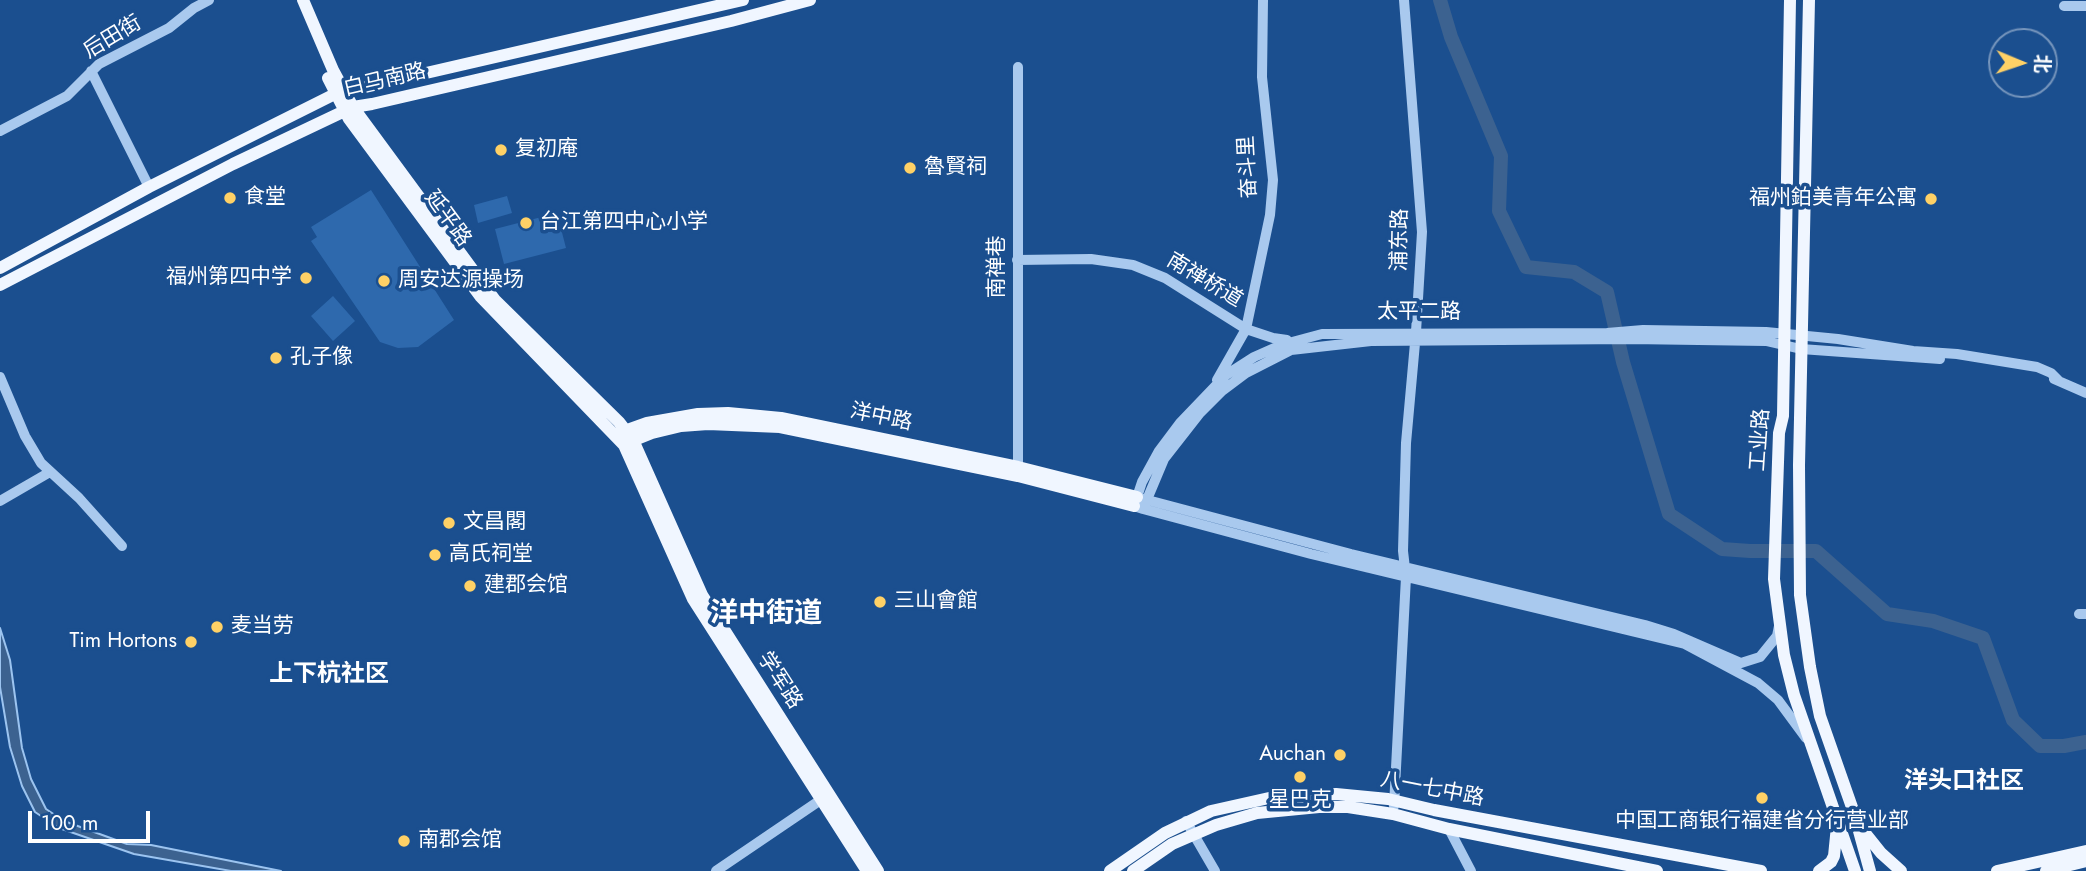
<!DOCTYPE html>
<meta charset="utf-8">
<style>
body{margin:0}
#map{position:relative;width:2086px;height:871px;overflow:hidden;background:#1b4f8f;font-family:Jost,"Noto Sans SC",sans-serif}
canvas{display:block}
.north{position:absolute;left:1988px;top:28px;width:70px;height:70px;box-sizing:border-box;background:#1b4f8f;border:2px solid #7695bc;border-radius:50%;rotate:92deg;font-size:19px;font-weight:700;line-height:28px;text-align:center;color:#fff}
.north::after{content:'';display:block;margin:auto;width:24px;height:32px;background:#ffd166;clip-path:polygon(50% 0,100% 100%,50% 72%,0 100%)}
.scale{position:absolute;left:28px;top:811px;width:122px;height:32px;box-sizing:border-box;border:4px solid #fff;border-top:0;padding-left:9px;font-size:21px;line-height:24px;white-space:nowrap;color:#fff;-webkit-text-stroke:5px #1b4f8f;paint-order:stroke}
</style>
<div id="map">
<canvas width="2086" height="871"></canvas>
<div class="north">北</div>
<div class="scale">100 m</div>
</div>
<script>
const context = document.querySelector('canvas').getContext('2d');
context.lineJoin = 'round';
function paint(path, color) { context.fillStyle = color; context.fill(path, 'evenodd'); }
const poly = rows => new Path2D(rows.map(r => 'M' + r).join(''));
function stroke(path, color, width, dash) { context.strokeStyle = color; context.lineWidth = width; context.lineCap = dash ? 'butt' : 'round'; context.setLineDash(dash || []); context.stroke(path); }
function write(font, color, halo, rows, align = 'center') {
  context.font = font + ' Jost,"Noto Sans SC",sans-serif'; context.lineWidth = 7; context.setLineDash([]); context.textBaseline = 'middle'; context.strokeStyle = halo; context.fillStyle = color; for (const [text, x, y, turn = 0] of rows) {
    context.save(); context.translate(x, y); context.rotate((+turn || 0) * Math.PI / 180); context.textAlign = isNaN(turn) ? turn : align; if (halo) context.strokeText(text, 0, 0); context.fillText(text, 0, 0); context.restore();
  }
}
paint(poly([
 [371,190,454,320,418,347,398,348,380,342,311,241,317,237,311,227],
 [507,196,512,213,478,223,474,205],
 [557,213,566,248,504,264,495,229],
 [333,296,355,321,333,341,311,316]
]), '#2e69ad');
const water = poly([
 [0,628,10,660,22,748,31,779,46,809,64,821,127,844,151,845,281,871,231,871,134,854,59,828,35,812,22,786,10,747,0,687,0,628]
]);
paint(water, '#3c6290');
stroke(water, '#9cc4f0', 2);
stroke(poly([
 [1440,0,1451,37,1501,156,1499,211,1526,267,1574,272,1607,292,1623,362,1669,514,1722,549,1750,551,1816,551,1887,614,1933,621,1983,638,2013,720,2040,746,2064,746,2086,742]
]), '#3c6290', 14);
stroke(poly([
 [2064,6,2086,6],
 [1018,67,1018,467],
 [91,71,149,187],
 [0,131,67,96,99,64,169,28,194,8,209,0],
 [1017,260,1091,259,1133,265,1165,278,1246,329,1273,338,1287,340],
 [0,377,25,436,41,463,79,498,122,546],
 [2054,379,2086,393],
 [1217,380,1246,329,1270,215,1273,180,1262,77,1263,0],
 [1140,498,1351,554,1645,625,1674,634,1741,663,1760,657,1777,636,1779,626],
 [0,501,50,472],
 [1143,509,1164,459,1200,413,1222,391,1246,373,1291,350,1371,341,1631,339,1766,341,1801,349,1940,359],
 [2079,614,2086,614],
 [1806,738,1778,700,1758,683,1685,644,1311,554,1143,509,1134,506,1142,482,1159,451,1180,423,1226,375,1254,357,1281,345,1322,334,1607,333,1643,330,1766,332,1838,339,1913,351,1957,354,2037,367,2051,373,2058,380],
 [1394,806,1406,577,1403,551,1406,443,1416,332,1422,232,1404,0],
 [1186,821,1215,871],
 [1449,829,1471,871],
 [716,871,822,799]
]), '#a9c9ee', 10);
stroke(poly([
 [303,0,333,70,353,107,495,300,619,422,633,440,702,595,878,871],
 [1790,0,1783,416,1779,433,1774,579,1784,655,1794,695,1855,871],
 [1809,0,1799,465,1800,595,1810,667,1820,716,1854,813,1870,871],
 [328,78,349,119,480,296,624,445,693,599,867,871],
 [0,268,149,187,335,94,743,0],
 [0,285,233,164,353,107,372,104,731,21,810,0],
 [619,433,647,423,698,414,728,413,781,418,1018,467,1137,497],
 [627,443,652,433,681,426,708,424,780,427,1018,476,1134,506],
 [1861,828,1881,853,1901,871],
 [1110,871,1165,833,1211,811,1269,798,1336,794,1388,799,1434,810,1761,871],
 [1133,871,1172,844,1216,825,1257,813,1319,807,1348,807,1393,814,1449,829,1657,871],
 [1819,871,1831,862,1834,856,1837,826],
 [1997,871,2086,851],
 [2046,871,2086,861]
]), '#f0f6ff', 12);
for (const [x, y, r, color] of [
 [501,150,7,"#ffd166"],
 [910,168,7,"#ffd166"],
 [230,198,7,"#ffd166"],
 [1931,199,7,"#ffd166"],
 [526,223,7,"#ffd166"],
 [306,278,7,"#ffd166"],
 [384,281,7,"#ffd166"],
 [276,358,7,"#ffd166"],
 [449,523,7,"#ffd166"],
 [435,555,7,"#ffd166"],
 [470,586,7,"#ffd166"],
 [880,602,7,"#ffd166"],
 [217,627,7,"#ffd166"],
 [191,642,7,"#ffd166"],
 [1340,755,7,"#ffd166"],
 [1300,777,7,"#ffd166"],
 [1762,798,7,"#ffd166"],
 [404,841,7,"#ffd166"]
]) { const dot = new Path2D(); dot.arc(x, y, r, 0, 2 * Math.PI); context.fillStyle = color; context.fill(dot); stroke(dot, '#1b4f8f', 2.5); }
write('21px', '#fff', '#1b4f8f', [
 ["后田街",113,38,-31],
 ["白马南路",385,81,-13],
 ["奋斗里",1249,167,-93],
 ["延平路",447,219,54],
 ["浦东路",1401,240,-89],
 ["南禅巷",998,267,-90],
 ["南禅桥道",1204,281,31],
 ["太平二路",1419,313],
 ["洋中路",881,418,12],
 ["工业路",1761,440,-86],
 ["学军路",779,681,57],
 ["八一七中路",1432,790,11]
]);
write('21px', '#fff', '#1b4f8f', [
 ["复初庵",515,150],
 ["魯賢祠",924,168],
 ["食堂",244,198],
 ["福州鉑美青年公寓",1917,199,"right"],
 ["台江第四中心小学",540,223],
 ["福州第四中学",292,278,"right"],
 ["周安达源操场",398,281],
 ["孔子像",290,358],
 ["文昌閣",463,523],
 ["高氏祠堂",449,555],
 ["建郡会馆",484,586],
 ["三山會館",894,602],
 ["麦当劳",231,627],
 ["Tim Hortons",177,642,"right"],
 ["Auchan",1326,755,"right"],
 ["星巴克",1300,801,"center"],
 ["中国工商银行福建省分行营业部",1762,822,"center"],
 ["南郡会馆",418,841]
], 'left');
write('bold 24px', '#fff', '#1b4f8f', [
 ["上下杭社区",329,675],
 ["洋头口社区",1964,782]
]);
write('bold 28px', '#fff', '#1b4f8f', [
 ["洋中街道",766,615]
]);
</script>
